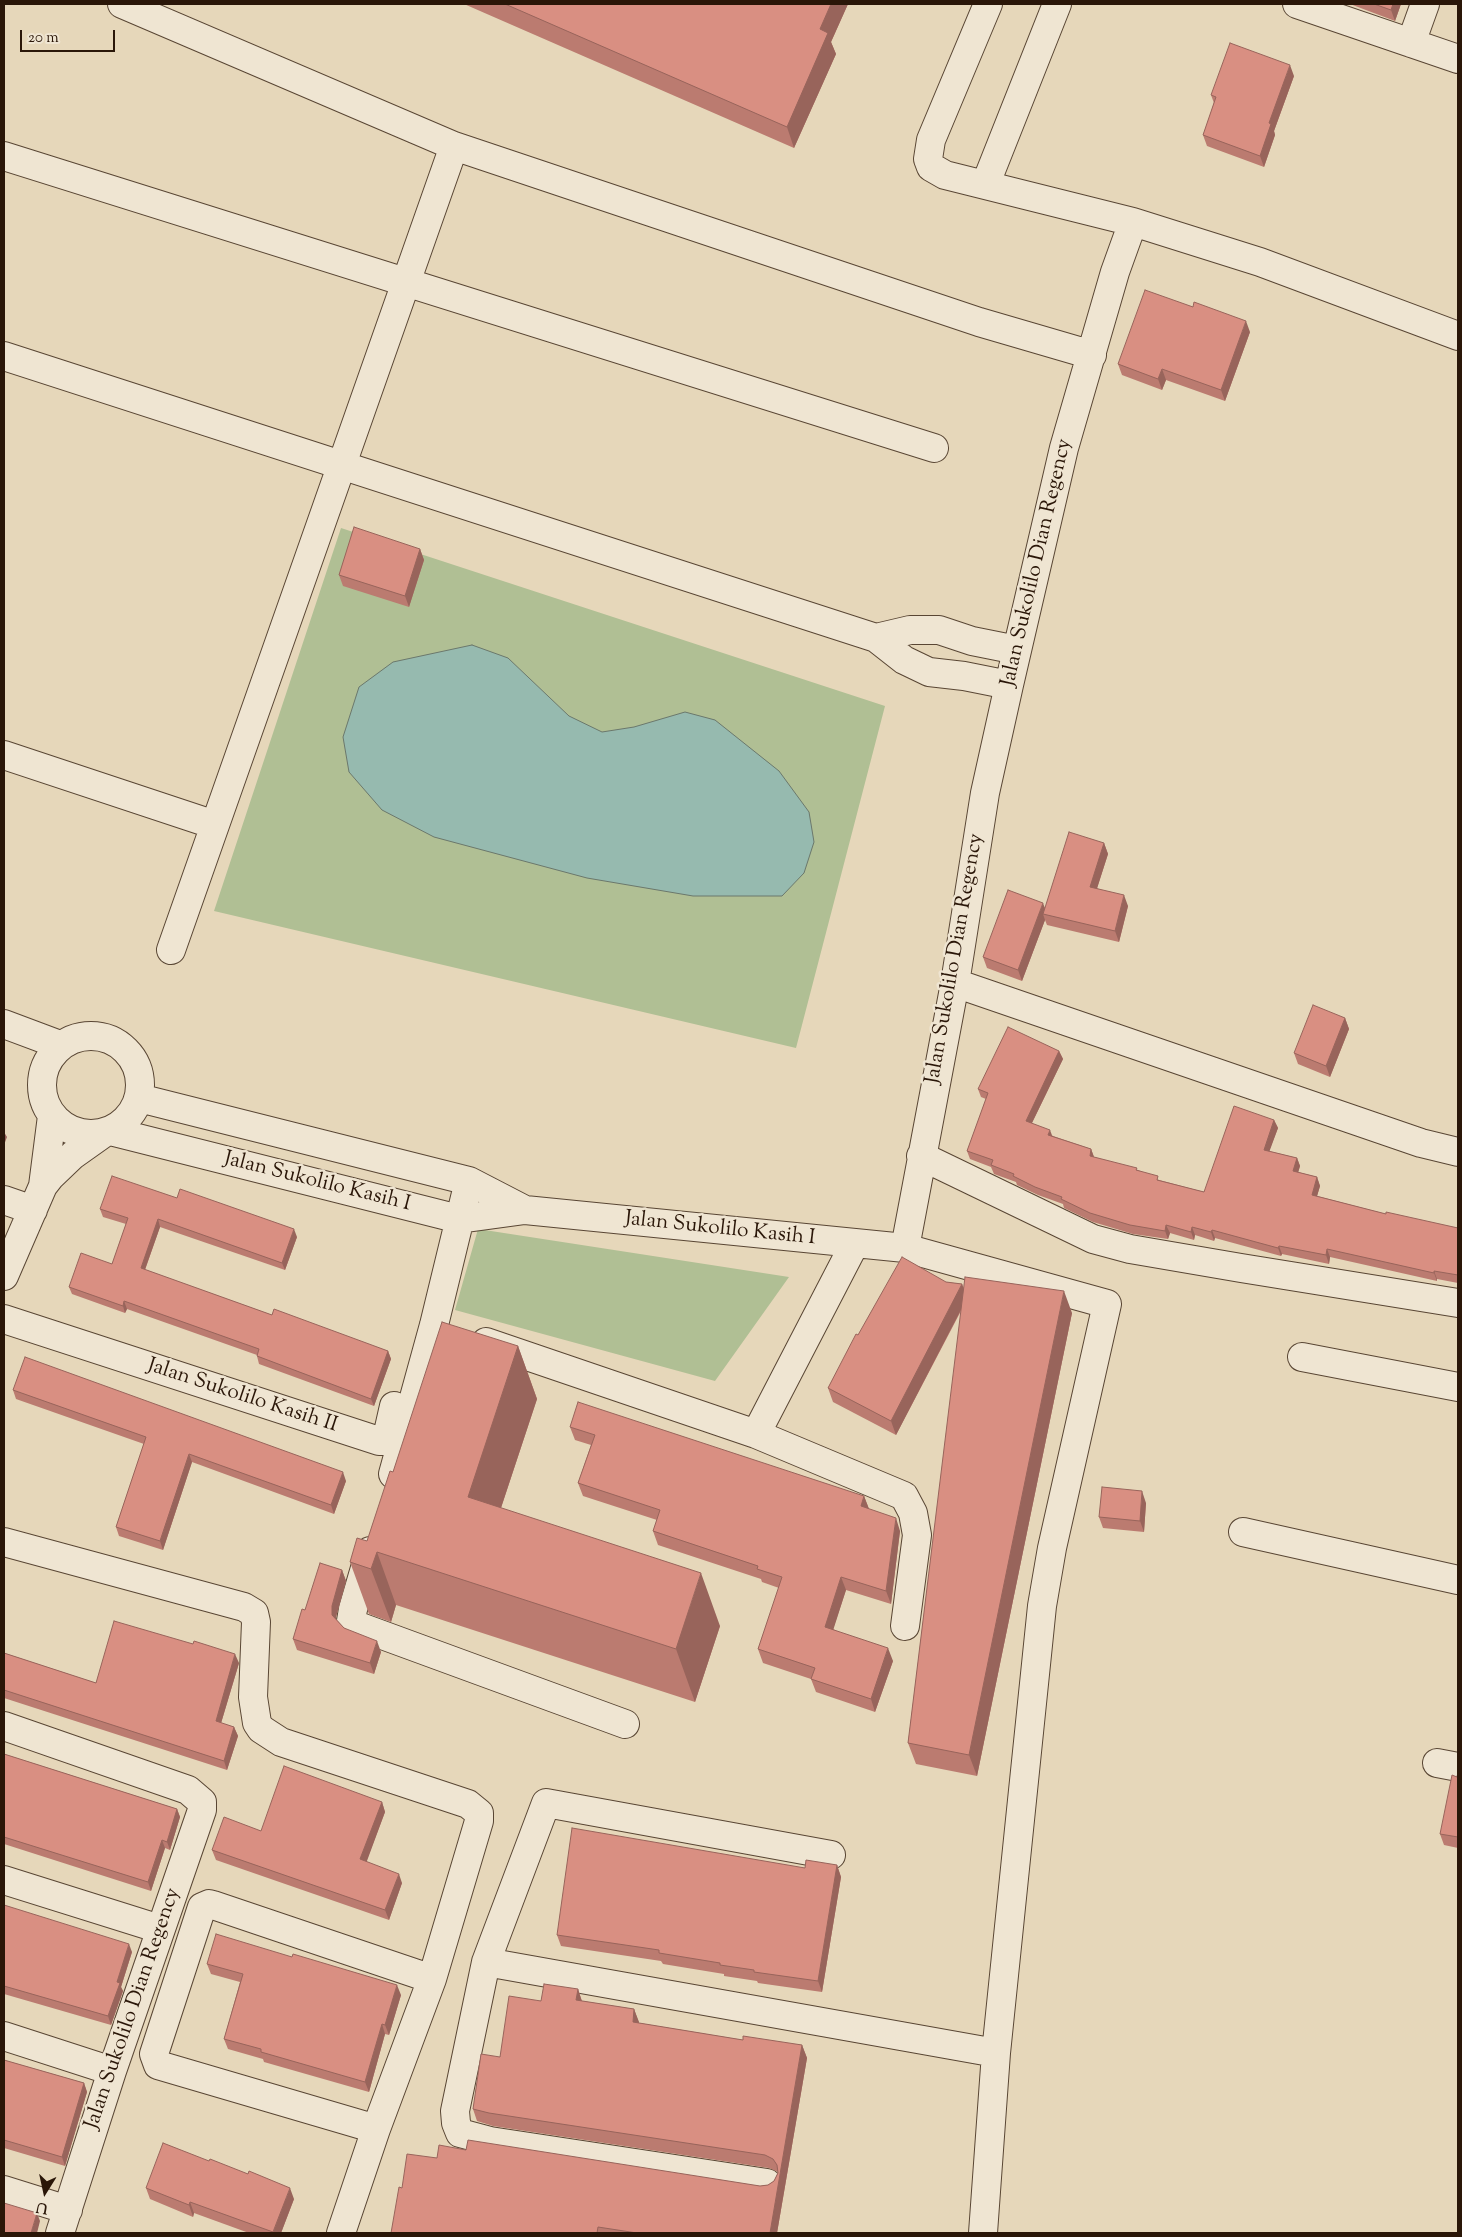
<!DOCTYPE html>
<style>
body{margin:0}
#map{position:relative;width:1462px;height:2237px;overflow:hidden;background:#e6d7ba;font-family:"Sorts Mill Goudy",serif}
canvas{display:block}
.frame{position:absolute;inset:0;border:5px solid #2a1608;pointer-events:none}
.north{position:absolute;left:20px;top:2167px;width:50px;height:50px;-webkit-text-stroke:4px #efe5d2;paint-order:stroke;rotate:190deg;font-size:14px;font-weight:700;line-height:20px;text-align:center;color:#2a1608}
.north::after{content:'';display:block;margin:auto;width:18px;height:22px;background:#2a1608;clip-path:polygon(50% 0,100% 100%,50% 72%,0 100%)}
.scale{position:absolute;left:20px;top:30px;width:95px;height:22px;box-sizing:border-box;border:2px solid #2a1608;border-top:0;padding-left:6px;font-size:15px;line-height:18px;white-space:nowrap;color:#2a1608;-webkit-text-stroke:4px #efe5d2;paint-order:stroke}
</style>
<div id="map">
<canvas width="1462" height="2237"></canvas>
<div class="frame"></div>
<div class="north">U</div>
<div class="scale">20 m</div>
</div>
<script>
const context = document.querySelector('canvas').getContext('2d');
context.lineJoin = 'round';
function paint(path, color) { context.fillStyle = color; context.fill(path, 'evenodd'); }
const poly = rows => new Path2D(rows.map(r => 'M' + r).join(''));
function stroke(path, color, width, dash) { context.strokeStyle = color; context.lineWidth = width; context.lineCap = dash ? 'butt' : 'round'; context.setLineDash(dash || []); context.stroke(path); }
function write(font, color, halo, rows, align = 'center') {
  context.font = font + ' "Sorts Mill Goudy",serif'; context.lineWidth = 5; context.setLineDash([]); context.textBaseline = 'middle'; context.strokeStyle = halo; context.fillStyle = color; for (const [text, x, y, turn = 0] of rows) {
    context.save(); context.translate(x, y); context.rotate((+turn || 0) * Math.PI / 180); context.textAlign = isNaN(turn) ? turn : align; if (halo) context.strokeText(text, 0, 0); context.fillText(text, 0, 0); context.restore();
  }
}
paint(poly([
 [341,528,885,706,796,1048,214,911],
 [478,1229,789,1277,715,1381,455,1310]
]), '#b0bf94');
const water = poly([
 [472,645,508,658,569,716,602,732,634,727,685,712,715,720,779,771,809,812,814,842,804,873,782,896,693,896,587,878,434,837,382,810,349,772,343,737,359,687,393,662,472,645]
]);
paint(water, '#96baaf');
stroke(water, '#6b786c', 1);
const street = poly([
 [122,4,454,146,979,322,1092,355],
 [988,4,931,140,928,159,931,167,945,175,1133,222],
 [1297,4,1458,59],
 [1411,43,1425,4],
 [4,156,934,448],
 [986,183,1057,4],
 [4,356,876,638,904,660,929,672,964,676,1009,685],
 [876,638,910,630,939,630,972,641,1017,650],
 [4,755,215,825],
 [171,950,454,146],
 [955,983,1421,1143,1458,1152],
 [4,1024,60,1045],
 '42 1085a49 49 0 1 1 98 0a49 49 0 1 1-98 0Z',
 [139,1098,469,1181,525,1210],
 [110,1131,459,1219,525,1210,905,1248,1107,1304,1052,1548,1042,1606,996,2053,983,2233],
 [921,1156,1093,1239,1130,1249,1241,1268,1458,1303],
 [43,1186,52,1116],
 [4,1200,33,1210],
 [905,1248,955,983,985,793,1009,685,1064,448,1115,272,1133,222,1260,262,1458,336],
 [4,1276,43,1186,50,1177,73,1155,104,1133],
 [4,1319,379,1441,384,1441,387,1437,394,1406],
 [486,1342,756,1434,855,1243],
 [1302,1357,1458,1387],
 [756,1434,904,1496,913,1513,917,1535,905,1626],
 [393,1474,434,1325,469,1181],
 [1243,1532,1458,1580],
 [4,1542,244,1607,254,1613,256,1622,253,1697,257,1723,261,1729,281,1742,468,1804,479,1813,479,1821,432,1979,376,2129,341,2233],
 [370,1551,353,1609,351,1621,355,1625,625,1724],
 [4,1726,188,1790,202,1802,202,1810,112,2071,60,2233],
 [1437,1763,1458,1767],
 [4,1880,160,1929],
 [486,1962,996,2053],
 [4,2036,112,2071],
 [376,2129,158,2065,154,2054,202,1907,209,1904,213,1905,432,1979],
 [767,2183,490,2141,460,2133,456,2123,455,2111,486,1962,546,1803,831,1855],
 [4,2190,68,2210]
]);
stroke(street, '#594634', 30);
stroke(street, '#efe5d2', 28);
paint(poly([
 [464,4,848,4,831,42,836,54,794,148],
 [1350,4,1401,4,1395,21],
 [1294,76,1274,131,1275,135,1264,167,1207,146,1203,135,1214,103,1211,95],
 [1250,332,1225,401,1166,380,1162,390,1122,375,1118,364],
 [420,549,424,560,409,607,343,586,339,575],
 [1104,843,1108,854,1097,888,1128,906,1119,942,1047,925,1045,920,1022,981,987,968,983,957,1045,907],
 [1345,1018,1349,1029,1330,1077,1298,1064,1294,1053],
 [1059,1051,1063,1059,1032,1123,1053,1136,1091,1149,1094,1157,1138,1170,1159,1180,1204,1192,1274,1120,1278,1128,1269,1151,1297,1158,1300,1166,1298,1172,1317,1177,1320,1186,1317,1196,1386,1214,1458,1228,1458,1283,1437,1279,1437,1281,1330,1257,1329,1264,1282,1254,1281,1256,1215,1238,1214,1241,1195,1235,1194,1240,1170,1233,1168,1239,1133,1234,1093,1222,1064,1208,1063,1204,1038,1195,1017,1185,1016,1182,994,1174,991,1167,970,1159,967,1151,986,1099,981,1097,978,1089],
 [177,1198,297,1237,285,1270,160,1227,145,1270,272,1315,388,1351,391,1359,374,1406,259,1364,257,1356,257,1355,127,1309,125,1313,72,1294,69,1287,112,1264,126,1224,103,1217,100,1209],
 [946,1282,962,1284,964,1289,1072,1313,977,1776,916,1764,908,1743,962,1309,896,1435,833,1402,828,1388,858,1335],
 [518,1346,537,1399,501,1508,720,1626,695,1702,396,1605,391,1622,369,1614,350,1562,367,1541,393,1472],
 [13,1390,346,1481,334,1514,192,1462,163,1550,119,1536,116,1527,144,1444,16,1399],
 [570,1427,864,1496,869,1509,900,1531,891,1604,846,1590,833,1629,893,1661,875,1712,816,1692,811,1679,763,1663,758,1649,779,1588,762,1582,761,1579,658,1545,653,1531,657,1520,583,1496,578,1483,591,1445,575,1440],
 [1146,1503,1144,1532,1103,1528,1099,1517],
 [342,1570,346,1581,336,1617,336,1619,344,1628,381,1652,374,1674,297,1650,293,1639,305,1610],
 [193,1644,239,1663,221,1723,234,1727,238,1736,227,1770,4,1698,4,1653,96,1683],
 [4,1754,177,1809,180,1817,170,1850,165,1848,151,1891,4,1844],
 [1458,1772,1458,1848,1444,1845,1440,1834],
 [382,1802,385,1812,366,1862,402,1883,389,1920,216,1860,212,1850,261,1831],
 [837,1865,841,1877,822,1992,758,1983,757,1981,724,1976,724,1974,663,1964,661,1961,561,1946,557,1935,805,1868],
 [4,1905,132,1952,121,1987,123,1991,111,2025,4,1994],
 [207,1964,401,1995,389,2035,385,2034,369,2092,264,2062,263,2059,228,2049,224,2039,240,1982,211,1974],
 [578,1989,582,2001,634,2009,639,2023,743,2040,802,2045,807,2058,777,2233,391,2233,402,2188,437,2158,466,2150,760,2186,768,2185,774,2181,778,2172,769,2168,493,2126,477,2121,473,2109,500,2057,541,2001],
 [4,2060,84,2083,87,2092,65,2166,4,2148],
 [146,2188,294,2199,281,2233,249,2233,194,2213,193,2217,150,2199]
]), '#bb7b70');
paint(poly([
 [831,4,848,4,831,42,836,54,794,148,787,127,820,29],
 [1393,4,1401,4,1395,21,1391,10],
 [1290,65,1294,76,1274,131,1275,135,1264,167,1260,156,1269,123],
 [1246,321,1250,332,1225,401,1221,390],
 [1162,369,1166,380,1162,390,1158,379],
 [420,549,424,560,409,607,405,596],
 [1104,843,1108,854,1094,898,1090,887],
 [1124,895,1128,906,1119,942,1115,931],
 [1043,903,1047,914,1043,914,1045,920,1022,981,1018,970],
 [1345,1018,1349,1029,1330,1077,1326,1066],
 [1059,1051,1063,1059,1029,1129,1026,1121],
 [1274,1120,1278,1128,1267,1158,1264,1150],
 [1050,1130,1053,1138,1048,1135],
 [4,1132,7,1137,4,1145],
 [1091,1149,1094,1157,1090,1156],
 [1297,1158,1300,1166,1296,1180,1293,1171],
 [1317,1177,1320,1186,1315,1203,1312,1195],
 [158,1219,160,1227,143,1275,141,1268],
 [1166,1225,1170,1233,1168,1239,1165,1231],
 [1192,1227,1195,1235,1194,1240,1191,1232],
 [294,1229,297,1237,285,1270,282,1263],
 [1212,1230,1215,1238,1214,1241,1211,1232],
 [1279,1246,1282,1254,1281,1256,1278,1248],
 [1327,1249,1330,1257,1329,1264,1326,1255],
 [1434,1271,1437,1279,1437,1281,1434,1273],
 [962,1284,967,1298,896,1435,891,1421],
 [1064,1291,1072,1313,977,1776,969,1755],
 [124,1301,127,1309,125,1313,123,1306],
 [518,1346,537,1399,487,1550,468,1497],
 [388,1351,391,1359,374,1406,371,1399],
 [189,1454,192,1462,163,1550,160,1541],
 [343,1472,346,1481,334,1514,331,1505],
 [1142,1491,1146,1503,1144,1532,1140,1521],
 [864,1496,869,1509,861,1506],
 [896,1518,900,1531,891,1604,886,1591],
 [377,1552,396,1605,391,1622,371,1569],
 [342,1570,346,1581,336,1617,336,1626,332,1615,332,1606],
 [701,1573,720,1626,695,1702,676,1649],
 [841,1577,846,1590,830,1640,825,1627],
 [377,1641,381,1652,374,1674,370,1663],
 [888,1648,893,1661,875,1712,871,1699],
 [235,1654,239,1663,219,1730,216,1721],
 [234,1727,238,1736,227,1770,224,1761],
 [382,1802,385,1812,364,1869,360,1859],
 [177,1809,180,1817,170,1850,167,1842],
 [162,1840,165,1848,151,1891,148,1882],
 [837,1865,841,1877,822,1992,818,1981],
 [399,1874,402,1883,389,1920,385,1910],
 [129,1944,132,1952,121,1987,123,1991,111,2025,108,2016,117,1982],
 [397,1985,401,1995,389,2035,385,2025],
 [578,1989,582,2002,576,2000],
 [634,2009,639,2022,637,2034,633,2022],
 [382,2024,385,2034,369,2092,365,2082],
 [802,2045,807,2058,777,2233,770,2233],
 [84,2083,87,2092,65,2166,62,2157],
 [290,2188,294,2199,281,2233,273,2233],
 [190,2202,194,2213,193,2217,189,2205],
 [37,2213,40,2221,37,2233,31,2233]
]), '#98645b');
const building = poly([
 [505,4,831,4,820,29,828,33,787,127,505,4],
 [1374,4,1393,4,1391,10,1374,4],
 [1230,43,1290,65,1269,123,1271,124,1260,156,1203,135,1216,97,1211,95,1230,43],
 [1145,290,1193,307,1194,302,1246,321,1221,390,1162,369,1158,379,1118,364,1145,290],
 [354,527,420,549,405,596,339,575,354,527],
 [1069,832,1104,843,1090,887,1124,895,1115,931,1043,914,1069,832],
 [1008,890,1043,903,1018,970,983,957,1008,890],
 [1313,1005,1345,1018,1326,1066,1294,1053,1313,1005],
 [1008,1027,1059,1051,1026,1121,1050,1130,1048,1135,1091,1149,1090,1156,1137,1168,1136,1170,1158,1176,1157,1180,1204,1192,1234,1106,1274,1120,1264,1150,1297,1158,1293,1171,1317,1177,1312,1195,1386,1214,1386,1212,1458,1228,1458,1275,1434,1271,1434,1273,1327,1249,1326,1255,1279,1246,1278,1248,1212,1230,1211,1232,1192,1227,1191,1232,1166,1225,1165,1231,1130,1225,1090,1213,1061,1199,1062,1197,1035,1187,1013,1176,1014,1174,991,1165,993,1160,967,1151,988,1093,978,1089,1008,1027],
 [112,1176,177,1198,180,1189,294,1229,282,1263,158,1219,141,1268,272,1315,274,1309,388,1351,371,1399,257,1356,259,1349,124,1301,123,1306,69,1287,81,1253,112,1264,128,1218,100,1209,112,1176],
 [902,1257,946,1282,962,1284,891,1421,828,1388,856,1334,858,1335,902,1257],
 [965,1277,1064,1291,969,1755,908,1743,965,1277],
 [442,1322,518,1346,468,1497,701,1573,676,1649,377,1552,371,1569,350,1562,357,1538,367,1541,390,1471,393,1472,442,1322],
 [25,1357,343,1472,331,1505,189,1454,160,1541,116,1527,146,1437,13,1390,25,1357],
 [578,1402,864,1496,861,1506,896,1518,886,1591,841,1577,825,1627,888,1648,871,1699,811,1679,815,1668,758,1649,782,1577,757,1569,758,1566,653,1531,660,1510,578,1483,595,1435,570,1427,578,1402],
 [1102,1487,1142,1491,1140,1521,1099,1517,1102,1487],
 [320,1563,342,1570,332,1606,332,1615,344,1628,377,1641,370,1663,293,1639,302,1609,305,1610,320,1563],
 [114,1621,193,1644,194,1641,235,1654,216,1721,234,1727,224,1761,4,1690,4,1653,96,1683,114,1621],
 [4,1754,177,1809,167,1842,162,1840,148,1882,4,1837,4,1754],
 [284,1766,382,1802,360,1859,399,1874,385,1910,212,1850,224,1817,261,1831,284,1766],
 [1458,1772,1458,1837,1440,1834,1452,1775,1457,1777,1458,1772],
 [572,1828,805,1868,806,1860,837,1865,818,1981,754,1972,754,1970,720,1965,720,1963,659,1953,659,1950,557,1935,572,1828],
 [4,1905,129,1944,117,1982,120,1983,108,2016,4,1986,4,1905],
 [216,1934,292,1957,293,1954,397,1985,385,2025,382,2024,365,2082,261,2052,261,2049,224,2039,243,1974,207,1964,216,1934],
 [544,1984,578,1989,576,2000,634,2009,633,2022,743,2040,743,2036,802,2045,770,2233,637,2233,598,2227,597,2233,391,2233,399,2187,402,2188,407,2154,437,2158,439,2145,466,2150,468,2140,760,2186,768,2185,774,2181,778,2173,777,2165,773,2159,765,2155,489,2113,473,2109,481,2054,500,2057,509,1996,541,2001,544,1984],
 [4,2060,84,2083,62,2157,4,2140,4,2060],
 [163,2143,209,2161,210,2159,248,2174,249,2171,290,2188,273,2232,190,2202,189,2205,146,2188,163,2143],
 [4,2203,37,2213,31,2233,4,2233,4,2203]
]);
paint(building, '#d98f82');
stroke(building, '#98645b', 1);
write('21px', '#2a1608', '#efe5d2', [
 ["Jalan Sukolilo Dian Regency",1038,563,-77],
 ["Jalan Sukolilo Dian Regency",956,959,-80],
 ["Jalan Sukolilo Kasih I",317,1183,14],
 ["Jalan Sukolilo Kasih I",720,1230,6],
 ["Jalan Sukolilo Kasih II",242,1397,18],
 ["Jalan Sukolilo Dian Regency",134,2009,-71]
]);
</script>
